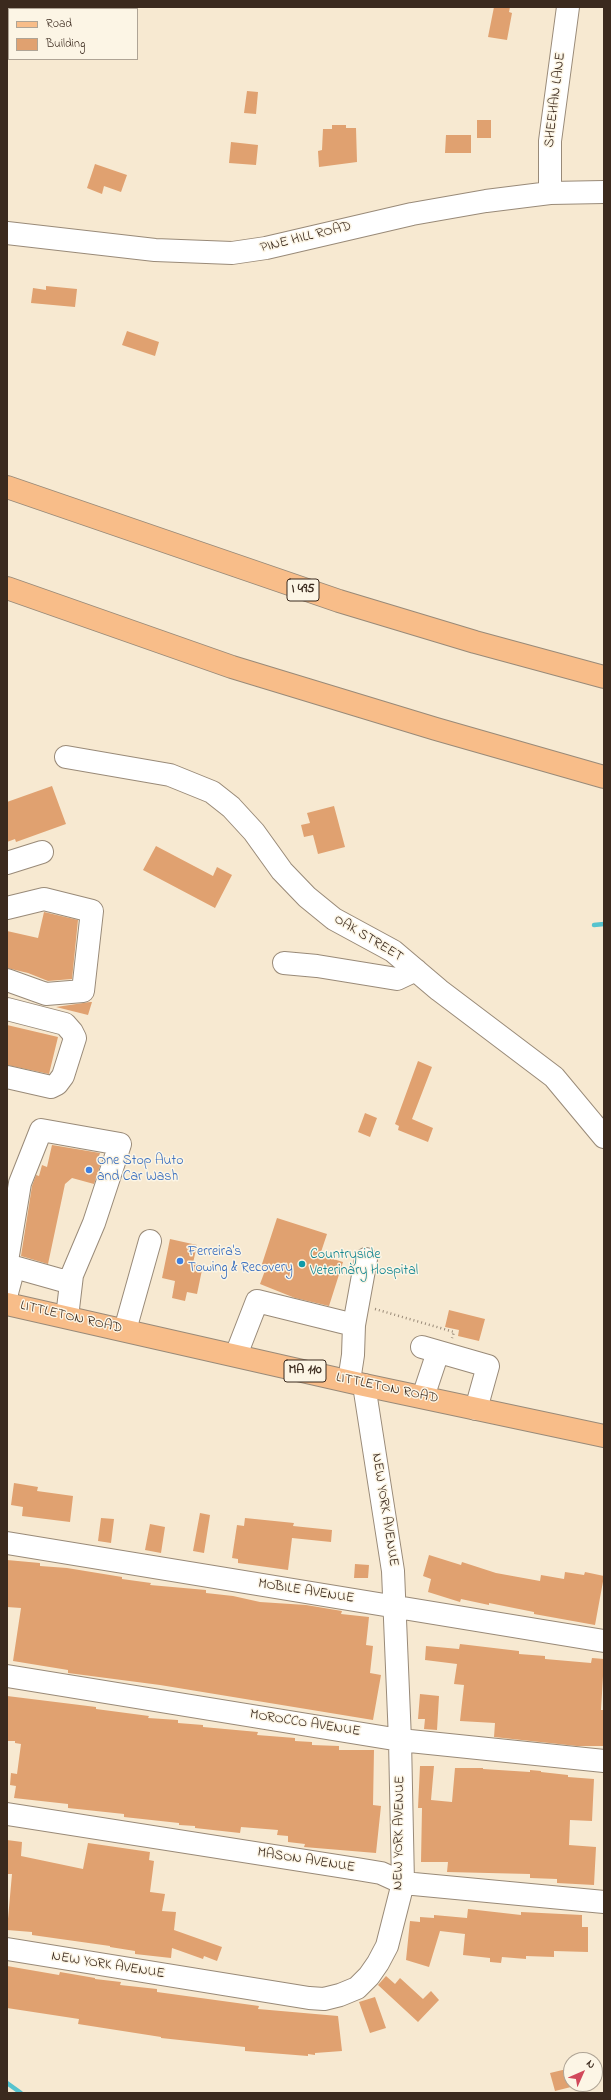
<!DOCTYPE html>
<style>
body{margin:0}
#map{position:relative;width:611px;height:2100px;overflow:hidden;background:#f7e9d1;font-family:"Indie Flower",sans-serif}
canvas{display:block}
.frame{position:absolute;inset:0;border:8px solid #3b2a1e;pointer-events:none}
.legend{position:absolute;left:8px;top:8px;width:130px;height:52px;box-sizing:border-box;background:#fcf5e5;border:1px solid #afa495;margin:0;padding:5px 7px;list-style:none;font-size:12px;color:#3b2a1e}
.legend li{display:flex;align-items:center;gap:8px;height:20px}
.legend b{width:20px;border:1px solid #afa495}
.north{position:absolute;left:563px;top:2052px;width:40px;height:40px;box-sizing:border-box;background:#fcf5e5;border:1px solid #afa495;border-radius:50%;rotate:45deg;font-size:11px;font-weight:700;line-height:16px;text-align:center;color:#3b2a1e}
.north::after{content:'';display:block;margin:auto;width:14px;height:18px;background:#d1495b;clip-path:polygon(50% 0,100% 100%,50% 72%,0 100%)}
</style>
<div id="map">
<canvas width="611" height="2100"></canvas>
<div class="frame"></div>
<ul class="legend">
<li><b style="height:5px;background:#f8bd89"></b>Road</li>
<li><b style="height:11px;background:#e0a170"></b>Building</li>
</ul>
<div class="north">N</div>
</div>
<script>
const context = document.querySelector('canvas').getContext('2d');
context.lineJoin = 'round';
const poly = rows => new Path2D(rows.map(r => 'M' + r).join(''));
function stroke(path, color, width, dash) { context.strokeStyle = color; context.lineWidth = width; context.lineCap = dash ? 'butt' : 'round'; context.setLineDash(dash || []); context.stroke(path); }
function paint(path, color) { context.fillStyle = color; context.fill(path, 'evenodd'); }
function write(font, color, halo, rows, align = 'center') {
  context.font = font + ' "Indie Flower",sans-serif'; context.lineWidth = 3; context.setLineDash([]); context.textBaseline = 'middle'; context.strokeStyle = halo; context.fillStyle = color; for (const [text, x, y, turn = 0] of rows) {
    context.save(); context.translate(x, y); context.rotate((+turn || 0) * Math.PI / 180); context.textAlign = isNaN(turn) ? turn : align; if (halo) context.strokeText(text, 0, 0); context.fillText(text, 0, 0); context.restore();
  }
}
stroke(poly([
 [594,925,604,924],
 [7,2083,21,2093]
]), '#56c3ce', 4.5);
paint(poly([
 [494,7,510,7,509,12,512,13,507,40,488,37],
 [247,91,258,92,256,114,244,113],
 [477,120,491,120,491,138,477,138],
 [332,125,346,125,346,128,356,128,357,162,319,167,318,151,322,150,323,129,332,129],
 [446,135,471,135,471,153,445,153],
 [231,142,258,145,256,165,229,163],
 [95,164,127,175,121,192,104,186,102,194,87,188],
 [46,286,77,289,75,307,31,303,33,288,46,290],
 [127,331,159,342,155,356,122,345],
 [52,786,66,824,16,842,15,839,7,842,7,802],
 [334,806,345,847,318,854,313,835,304,837,301,825,310,823,307,813],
 [156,846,213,876,217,867,232,875,215,908,143,870],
 [44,912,78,920,72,979,48,981,28,973,7,968,7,931,38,938],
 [90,1002,92,1002,88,1015,56,1007],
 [7,1025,58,1037,49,1074,7,1065],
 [418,1061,432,1067,412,1119,433,1128,428,1142,398,1130,399,1126,395,1124],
 [365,1113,377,1118,370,1137,358,1132],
 [52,1145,100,1153,97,1162,101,1163,94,1184,72,1178,65,1184,48,1264,21,1256,32,1186,36,1175,39,1176,42,1165,47,1167],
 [277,1218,327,1234,320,1255,343,1262,329,1306,295,1298,260,1284,266,1268,261,1267],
 [170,1239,197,1245,193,1263,203,1265,197,1294,187,1292,185,1301,172,1298,175,1281,162,1278],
 [449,1310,485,1319,479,1341,458,1336,459,1330,445,1327],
 [14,1483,38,1487,37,1491,73,1496,70,1522,22,1516,23,1507,11,1505],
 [200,1513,210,1515,204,1553,193,1551],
 [101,1518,114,1519,111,1543,98,1541],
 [245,1518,294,1523,293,1526,332,1530,331,1542,292,1538,288,1570,238,1563,238,1559,232,1558,237,1525,244,1526],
 [150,1524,165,1527,161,1553,145,1550],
 [429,1555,461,1565,462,1562,496,1573,540,1581,541,1575,564,1579,565,1572,584,1575,585,1572,604,1576,595,1625,534,1614,534,1612,489,1603,489,1605,461,1599,460,1602,428,1592,431,1579,423,1576],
 [7,1560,40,1563,40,1566,67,1568,122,1577,122,1579,151,1583,150,1585,206,1590,206,1593,233,1596,260,1602,306,1605,342,1611,341,1614,369,1617,366,1645,373,1646,370,1673,381,1675,373,1720,160,1685,68,1673,68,1670,13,1661,21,1608,7,1607],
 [355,1564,369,1565,368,1578,354,1578],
 [460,1644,519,1651,519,1654,545,1656,545,1659,591,1663,592,1658,604,1659,601,1710,604,1710,604,1746,577,1746,494,1737,495,1723,460,1721,464,1685,454,1684,457,1664,425,1660,426,1646,459,1649],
 [420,1694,439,1696,437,1730,424,1729,425,1719,418,1719],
 [7,1696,96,1707,96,1709,149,1716,148,1718,178,1720,178,1723,203,1725,203,1727,258,1732,257,1735,295,1738,295,1741,312,1742,312,1745,339,1746,339,1750,374,1750,373,1805,381,1806,376,1853,304,1847,305,1844,288,1842,288,1836,277,1835,278,1830,241,1827,240,1833,195,1828,195,1826,179,1825,179,1823,124,1817,124,1814,68,1808,68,1804,14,1798,16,1786,10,1785,11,1773,17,1774,21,1744,15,1743,15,1741,7,1741],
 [420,1766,434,1766,431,1800,452,1802,455,1768,483,1768,483,1769,530,1772,530,1770,541,1771,541,1772,568,1775,568,1777,594,1779,592,1821,570,1820,569,1845,596,1847,594,1885,557,1883,557,1879,530,1878,530,1874,447,1872,448,1862,421,1862,422,1808,418,1808],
 [7,1840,22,1842,21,1856,83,1869,88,1843,150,1852,149,1860,154,1861,150,1892,165,1894,162,1911,176,1912,174,1930,222,1947,217,1961,204,1956,203,1959,172,1948,171,1958,135,1954,135,1951,110,1947,110,1946,32,1935,32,1932,7,1930,12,1874,7,1874],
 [468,1909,521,1915,521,1912,582,1915,582,1927,588,1927,588,1952,554,1951,554,1957,526,1956,526,1959,502,1957,501,1963,490,1962,490,1958,463,1955,465,1934,440,1931,429,1967,406,1960,410,1921,420,1922,420,1917,434,1918,434,1915,467,1918],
 [7,1966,59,1975,60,1972,95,1978,95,1979,121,1982,120,1985,157,1989,157,1992,259,2006,258,2009,338,2016,342,2051,315,2053,315,2055,308,2054,308,2056,245,2051,245,2047,161,2038,161,2037,78,2024,79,2019,7,2008],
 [386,1976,395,1984,400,1978,423,1999,431,1991,439,2000,418,2022,378,1985],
 [375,1997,386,2028,370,2033,359,2002],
 [571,2068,571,2087,555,2091,550,2073]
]), '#e0a170');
const minor = poly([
 [550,193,550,141,568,7],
 [7,233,155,250,232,253,266,248,412,214,486,201,550,193,604,192],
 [66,757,170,775,212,792,231,807,254,832,282,871,307,897,334,919,393,951,439,990,554,1077,604,1137],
 [7,863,42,852],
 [7,908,44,899,92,911,83,991,46,994,7,980],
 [284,963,317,966,397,979,416,970],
 [7,1009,65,1024,72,1032,75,1038,63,1076,57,1084,51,1087,7,1077],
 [7,1261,20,1183,41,1130,120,1144,94,1223,72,1275,67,1317],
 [7,1265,71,1283],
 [7,1273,11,1278,7,1293],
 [354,1325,366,1259],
 [125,1330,150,1241],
 [422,1347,488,1366,476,1409],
 [236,1355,257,1301,354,1325,353,1355,349,1381],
 [423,1397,438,1352],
 [7,1543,604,1641],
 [7,1676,400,1740,604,1761],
 [7,1814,357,1869,381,1873,403,1883,604,1902],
 [7,1949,309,1998,324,1999,340,1995,357,1988,369,1976,378,1963,387,1946,403,1883,400,1740,393,1571,364,1385]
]);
const major = poly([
 [7,1304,364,1385,604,1436]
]);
const highway = poly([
 [7,487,339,601,475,642,604,677],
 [7,588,232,667,436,729,604,777]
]);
stroke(minor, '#998a78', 24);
stroke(major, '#998a78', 24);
stroke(highway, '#998a78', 24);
stroke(poly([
 [375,1309,454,1332,452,1338]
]), '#998a78', 2.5, [1, 3]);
stroke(minor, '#fff', 22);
stroke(major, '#f8bd89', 22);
stroke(highway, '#f8bd89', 22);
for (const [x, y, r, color] of [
 [89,1170,4,"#3f7fe0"],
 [180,1261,4,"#3f7fe0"],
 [302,1264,4,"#0f9aa8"]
]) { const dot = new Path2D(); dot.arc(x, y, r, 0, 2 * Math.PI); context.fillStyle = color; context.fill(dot); stroke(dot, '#fcf5e5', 1.5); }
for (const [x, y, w] of [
 [303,590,32],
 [305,1371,42]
]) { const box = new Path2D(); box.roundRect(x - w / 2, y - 11, w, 22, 3); context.fillStyle = '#fcf5e5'; context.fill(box); stroke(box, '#3b2a1e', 1); }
write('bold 13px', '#3b2a1e', null, [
 ["I 495",303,590],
 ["MA 110",305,1371]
]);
write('14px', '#3b2a1e', '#fcf5e5', [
 ["SHEEHAN LANE",556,100,-83],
 ["PINE HILL ROAD",306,238,-14],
 ["OAK STREET",368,939,31],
 ["LITTLETON ROAD",71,1318,13],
 ["LITTLETON ROAD",387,1389,12],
 ["NEW YORK AVENUE",384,1510,81],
 ["MOBILE AVENUE",306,1592,9],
 ["MOROCCO AVENUE",305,1724,9],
 ["NEW YORK AVENUE",400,1833,-89],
 ["MASON AVENUE",306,1861,9],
 ["NEW YORK AVENUE",108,1966,9]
]);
write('14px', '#366cbe', '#fcf5e5', [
 ["One Stop Auto",97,1162],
 ["and Car Wash",97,1178],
 ["Ferreira's",188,1253],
 ["Towing & Recovery",188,1269]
], 'left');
write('14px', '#0d838f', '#fcf5e5', [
 ["Countryside",310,1256],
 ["Veterinary Hospital",310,1272]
], 'left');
</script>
